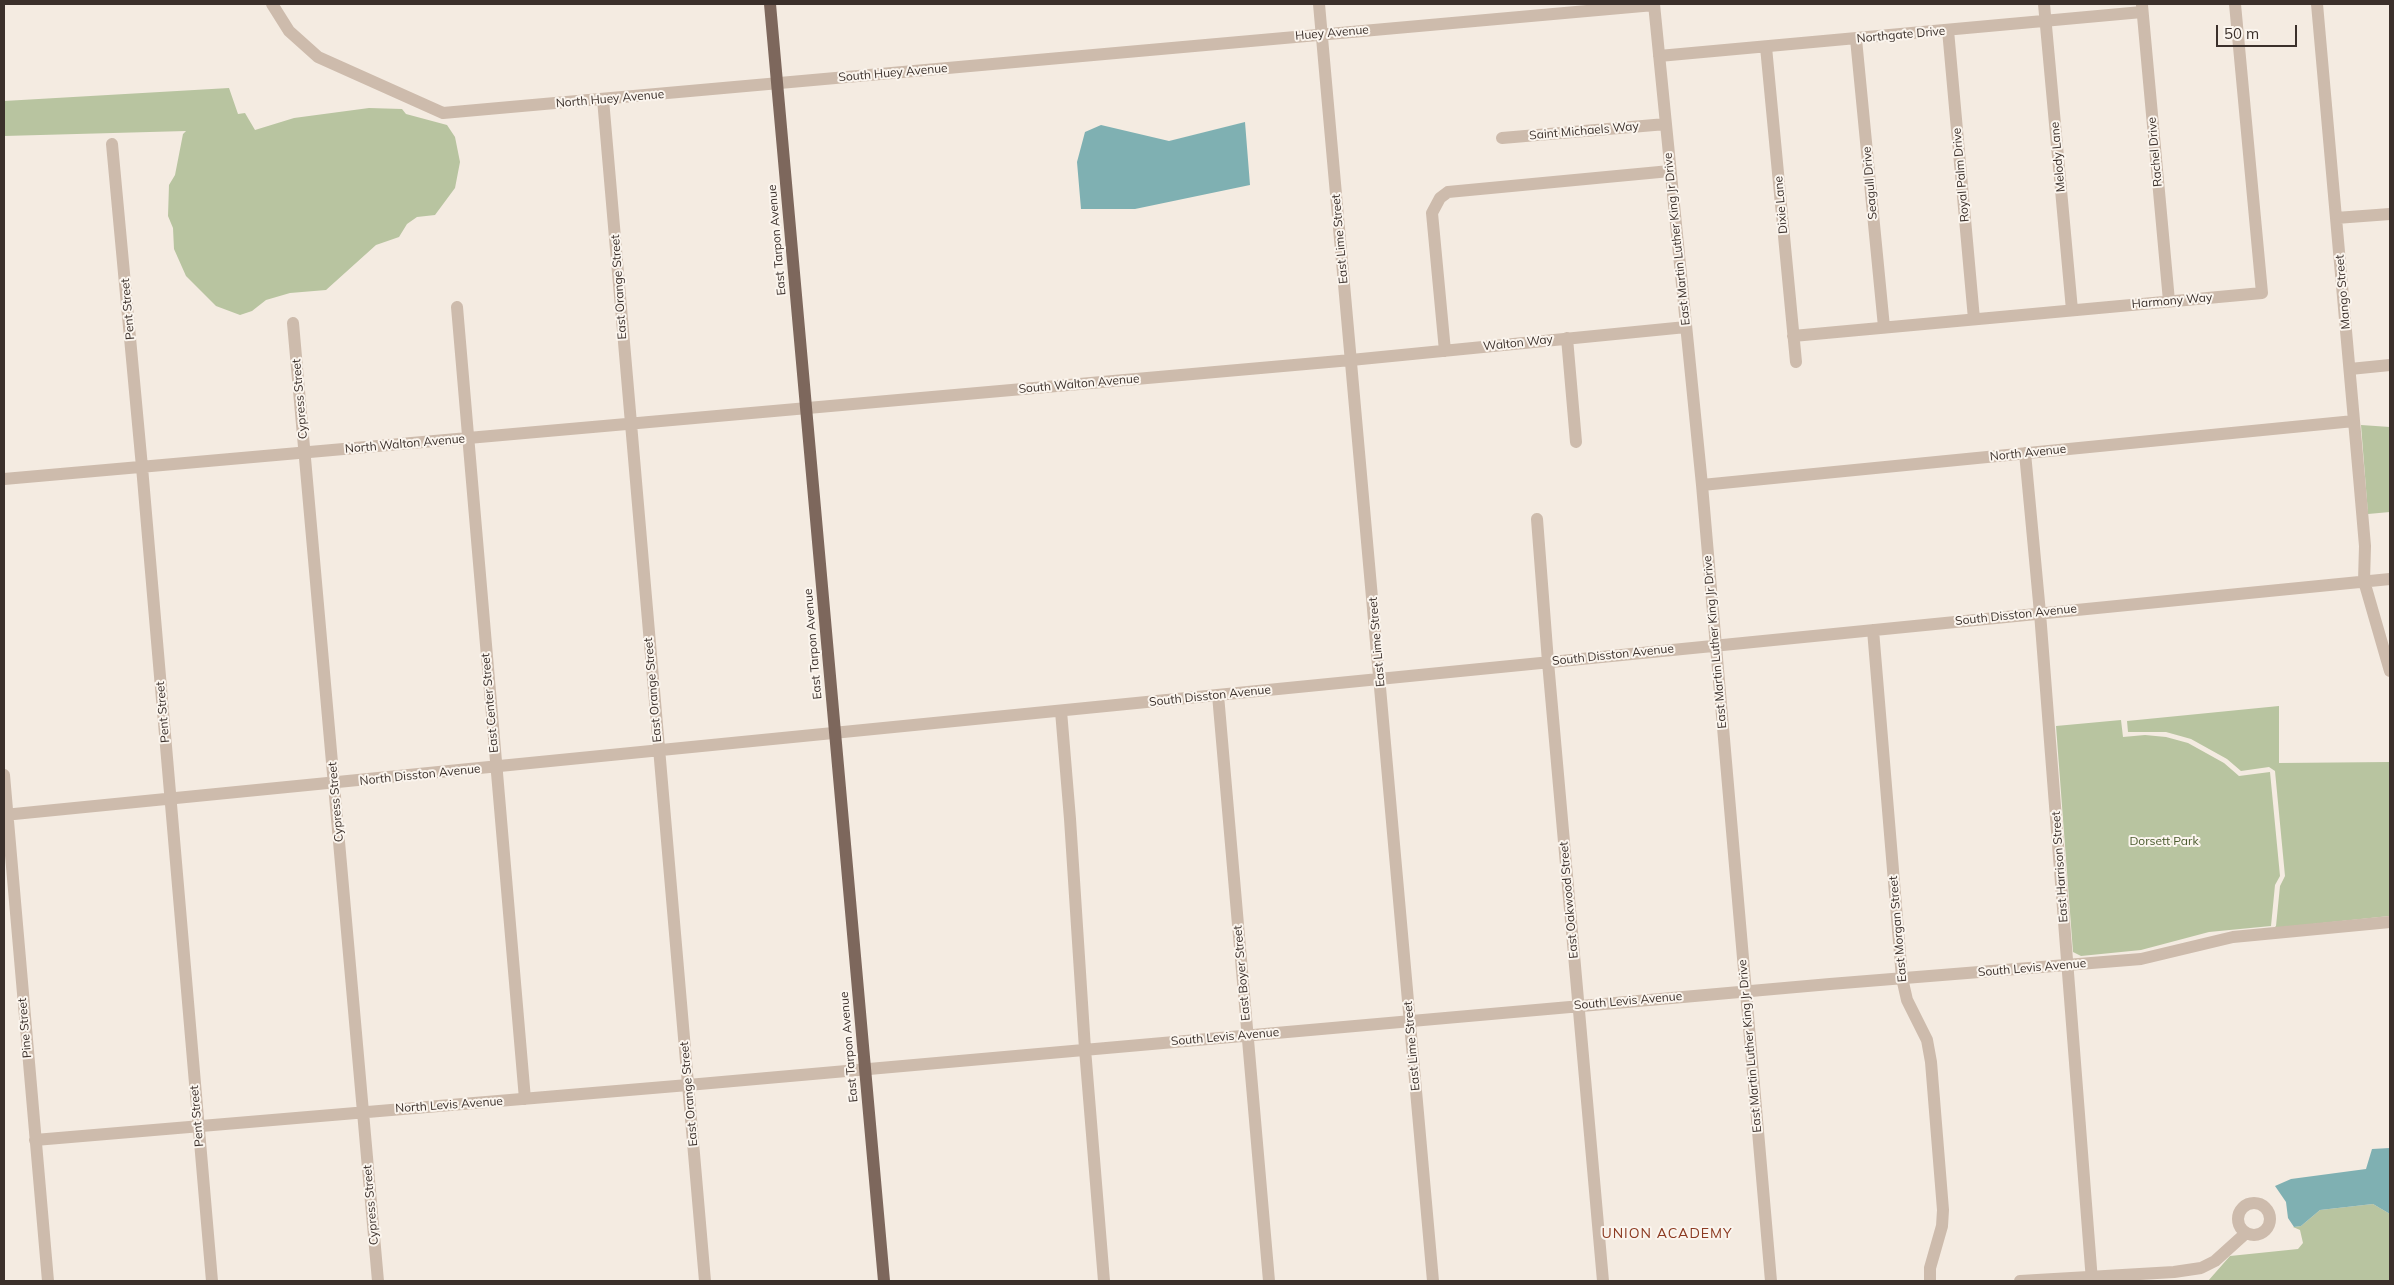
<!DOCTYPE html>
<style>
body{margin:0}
#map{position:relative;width:2394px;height:1285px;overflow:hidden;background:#f4ebe1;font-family:Mulish,sans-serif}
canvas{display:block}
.frame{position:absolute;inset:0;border:5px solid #3b302b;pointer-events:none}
.scale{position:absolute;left:2216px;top:25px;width:81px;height:22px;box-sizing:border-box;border:2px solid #3b302b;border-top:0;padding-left:6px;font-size:15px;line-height:18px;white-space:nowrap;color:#3b302b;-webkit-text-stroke:4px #fbf5ee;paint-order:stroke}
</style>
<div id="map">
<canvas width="2394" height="1285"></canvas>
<div class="frame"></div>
<div class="scale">50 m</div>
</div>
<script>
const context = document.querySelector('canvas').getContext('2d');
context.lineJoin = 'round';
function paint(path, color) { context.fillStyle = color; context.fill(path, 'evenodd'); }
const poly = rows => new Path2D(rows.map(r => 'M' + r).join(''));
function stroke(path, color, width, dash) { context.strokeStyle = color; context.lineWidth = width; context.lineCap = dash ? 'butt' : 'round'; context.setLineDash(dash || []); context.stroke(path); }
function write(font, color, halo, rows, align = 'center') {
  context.font = font + ' Mulish,sans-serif'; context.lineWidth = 4; context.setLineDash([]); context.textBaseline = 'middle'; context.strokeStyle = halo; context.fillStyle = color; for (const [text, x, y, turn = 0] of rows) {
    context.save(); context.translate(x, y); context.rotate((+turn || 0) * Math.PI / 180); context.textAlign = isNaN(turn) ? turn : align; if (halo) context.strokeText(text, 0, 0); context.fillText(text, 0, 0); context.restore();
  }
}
paint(poly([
 [229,88,238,114,245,113,255,130,294,118,369,108,402,109,406,114,447,125,455,137,460,162,455,188,435,215,417,217,407,224,399,237,376,245,326,290,290,293,266,300,252,311,240,315,216,306,186,276,174,249,173,228,168,216,169,185,175,175,183,134,186,131,4,136,4,101],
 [2361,425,2390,427,2390,512,2368,514],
 [2279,706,2279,763,2390,762,2390,916,2274,928,2276,926,2280,886,2285,876,2275,771,2269,767,2241,771,2227,759,2191,739,2166,732,2128,732,2127,721],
 [2121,720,2123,737,2145,735,2166,737,2188,743,2224,763,2239,776,2270,772,2280,876,2275,885,2271,926,2209,932,2141,950,2081,956,2073,952,2056,726],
 [2373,1204,2390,1214,2390,1281,2208,1281,2230,1256,2298,1249,2303,1243,2300,1230,2293,1227,2301,1226,2320,1210]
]), '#b8c4a0');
paint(poly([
 [1245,122,1250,185,1135,209,1081,209,1077,162,1085,132,1101,125,1169,141],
 [2390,1148,2390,1214,2373,1204,2320,1210,2301,1226,2294,1227,2288,1218,2286,1202,2275,1186,2291,1179,2366,1169,2372,1149]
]), '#7fb0b2');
stroke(poly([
 [272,4,289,31,318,57,443,113,1654,5],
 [1319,4,1433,1281],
 [1654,4,1702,485,1771,1281],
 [2044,4,2072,310],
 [2317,4,2359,477,2365,546,2364,581,2390,671],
 [2142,5,2169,301],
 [1948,30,1974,319],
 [1856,39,1884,327],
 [1766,47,1796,362],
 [1659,56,2142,12],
 [603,99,705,1281],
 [1502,138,1666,124],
 [112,144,142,467,212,1281],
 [2336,218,2390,214],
 [457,307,525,1099],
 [293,323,378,1281],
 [1793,336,2262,293,2235,4],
 [1567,338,1576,442],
 [1445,351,1432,213,1440,198,1448,192,1670,171],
 [2350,369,2390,365],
 [2025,453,2040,613,2092,1281],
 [4,479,1351,360,1686,327],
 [1702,485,2354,421],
 [1537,519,1548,662,1603,1281],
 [1873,630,1902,978,1907,1000,1927,1040,1931,1062,1943,1210,1942,1226,1930,1268,1930,1281],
 [1218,695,1269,1281],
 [1061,711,1070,819,1085,1049,1104,1281],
 [4,775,48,1281],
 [4,815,2390,579],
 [35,1140,688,1085,1830,984,2141,959,2233,937,2390,922],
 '2238 1219a16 16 0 1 1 32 0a16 16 0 1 1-32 0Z',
 [2020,1281,2174,1272,2201,1268,2215,1261,2246,1233]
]), '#cdbbac', 12);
stroke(poly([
 [770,4,884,1281]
]), '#7d675c', 12);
write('12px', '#3b302b', '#fbf5ee', [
 ["Huey Avenue",1332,33,-5],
 ["Northgate Drive",1901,35,-5],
 ["South Huey Avenue",893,73,-5],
 ["North Huey Avenue",610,99,-5],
 ["Saint Michaels Way",1584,131,-5],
 ["Rachel Drive",2155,152,-95],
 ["Melody Lane",2058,157,-95],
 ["Royal Palm Drive",1961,175,-95],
 ["Seagull Drive",1870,183,-95],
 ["Dixie Lane",1781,205,-95],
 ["East Lime Street",1340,239,-95],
 ["East Martin Luther King Jr Drive",1677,239,-96],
 ["East Tarpon Avenue",777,240,-95],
 ["East Orange Street",619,287,-94],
 ["Mango Street",2343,292,-95],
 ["Harmony Way",2172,301,-5],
 ["Pent Street",128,309,-95],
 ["Walton Way",1518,343,-6],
 ["South Walton Avenue",1079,384,-5],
 ["Cypress Street",300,399,-95],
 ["North Walton Avenue",405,444,-5],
 ["North Avenue",2028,453,-6],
 ["South Disston Avenue",2016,615,-6],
 ["East Lime Street",1377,642,-95],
 ["East Martin Luther King Jr Drive",1715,642,-95],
 ["East Tarpon Avenue",813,644,-95],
 ["South Disston Avenue",1613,655,-6],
 ["East Orange Street",653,690,-95],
 ["South Disston Avenue",1210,696,-6],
 ["East Center Street",490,703,-95],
 ["Pent Street",163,712,-95],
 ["North Disston Avenue",420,775,-6],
 ["Cypress Street",336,802,-95],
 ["East Harrison Street",2060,867,-94],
 ["East Oakwood Street",1569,900,-95],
 ["East Morgan Street",1898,929,-95],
 ["South Levis Avenue",2032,968,-5],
 ["East Boyer Street",1242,973,-95],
 ["South Levis Avenue",1628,1001,-5],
 ["Pine Street",25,1028,-95],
 ["South Levis Avenue",1225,1037,-5],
 ["East Lime Street",1412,1046,-95],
 ["East Martin Luther King Jr Drive",1750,1046,-95],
 ["East Tarpon Avenue",849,1047,-95],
 ["East Orange Street",689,1094,-95],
 ["North Levis Avenue",449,1105,-4],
 ["Pent Street",197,1116,-95],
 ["Cypress Street",371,1205,-95]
]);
write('12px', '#4a5a2e', '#fbf5ee', [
 ["Dorsett Park",2164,841]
]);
context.letterSpacing = '1px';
write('14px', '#8c3b22', '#fbf5ee', [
 ["UNION ACADEMY",1667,1234]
]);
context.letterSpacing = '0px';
</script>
